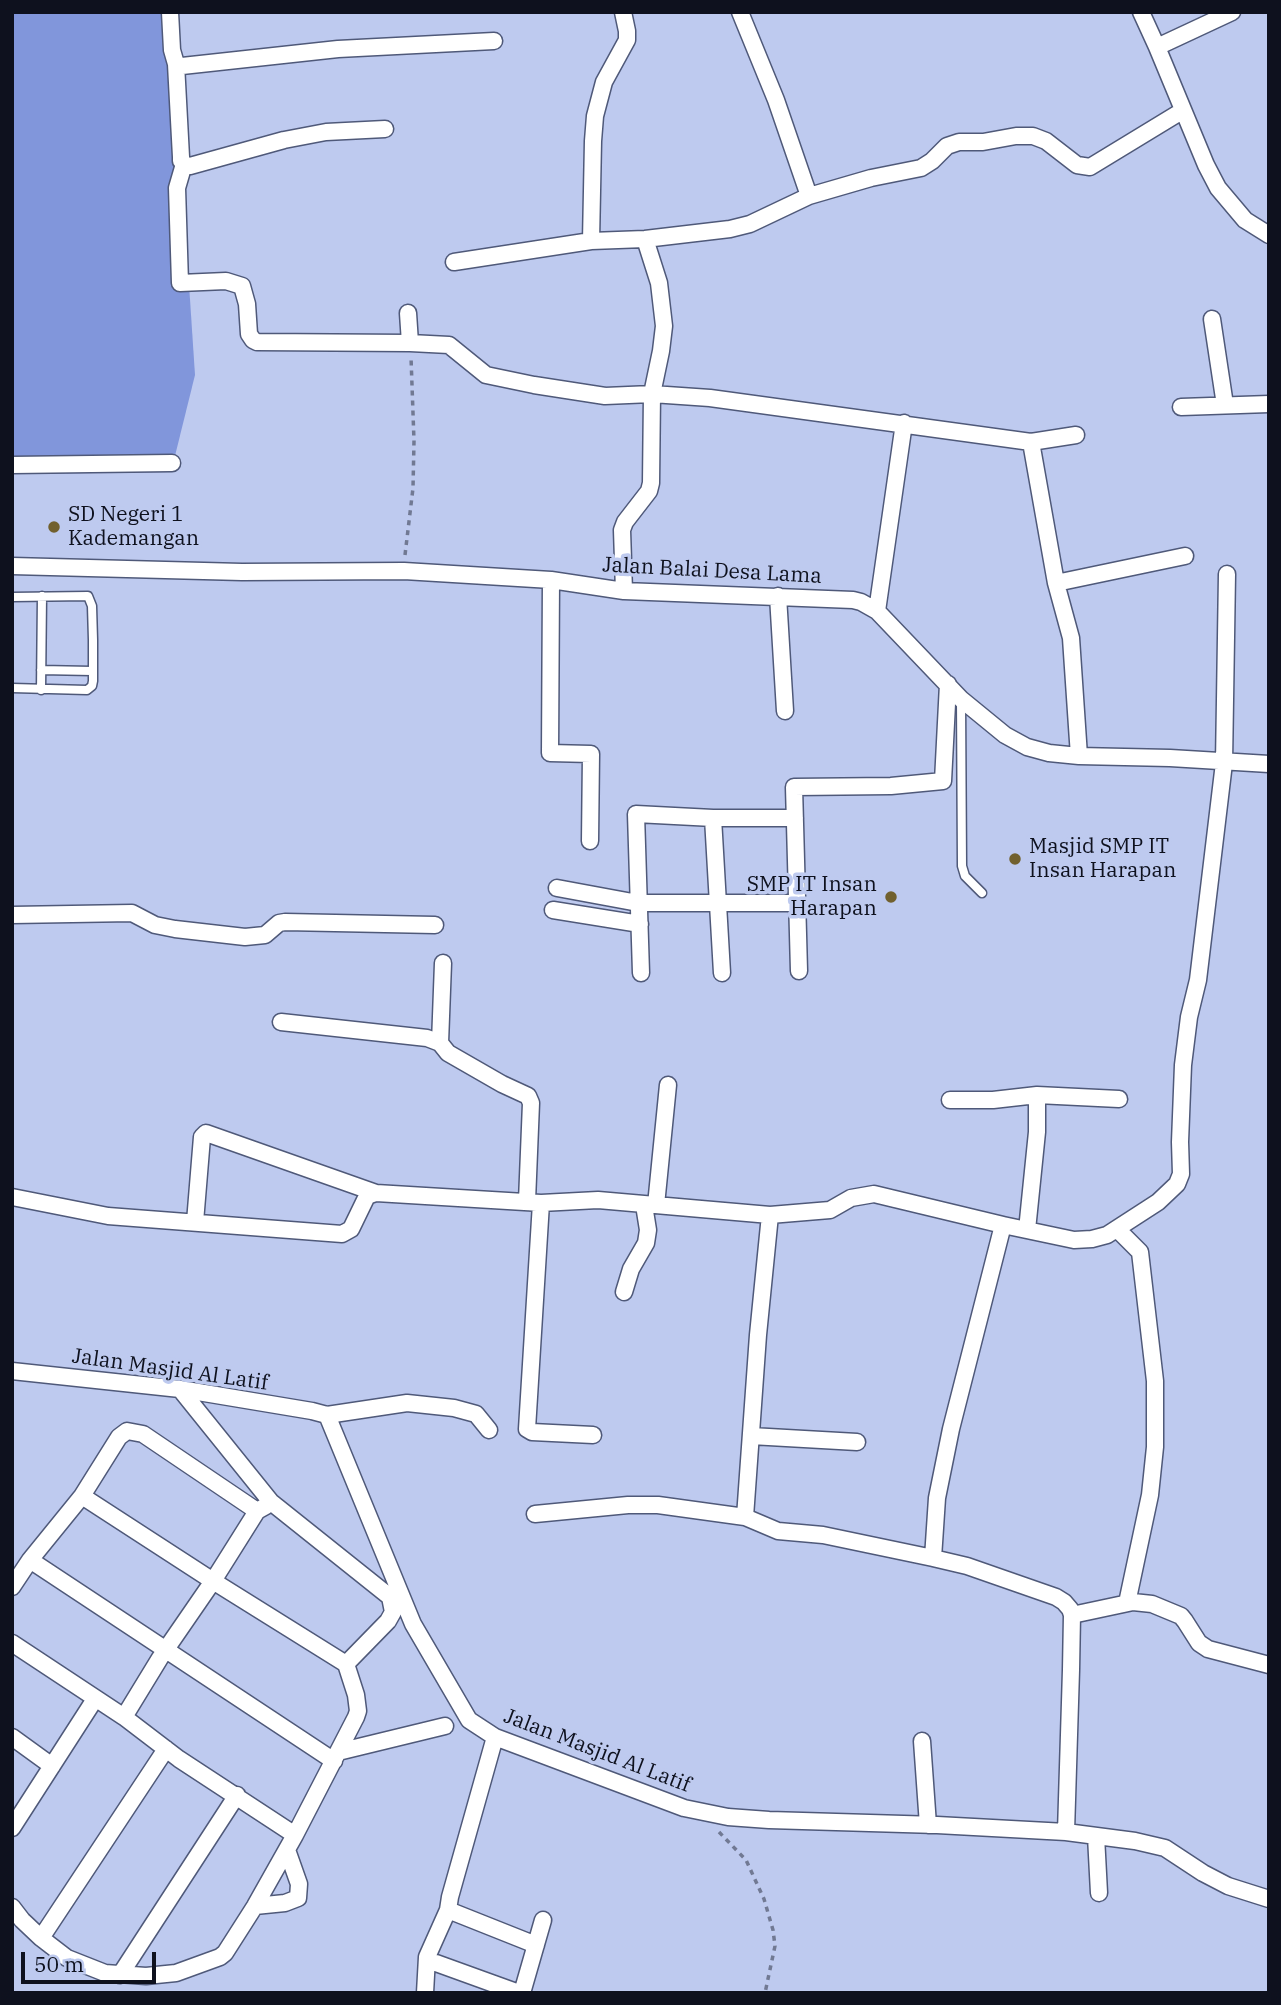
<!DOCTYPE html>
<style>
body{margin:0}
#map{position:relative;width:1281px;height:2005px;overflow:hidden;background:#becaef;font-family:"IBM Plex Serif",serif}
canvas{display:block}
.frame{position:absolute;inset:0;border:14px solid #0e111e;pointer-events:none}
.scale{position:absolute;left:21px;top:1952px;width:135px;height:32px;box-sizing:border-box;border:4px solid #0e111e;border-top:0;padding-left:9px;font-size:21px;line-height:24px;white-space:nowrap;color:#0e111e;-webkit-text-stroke:5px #becaef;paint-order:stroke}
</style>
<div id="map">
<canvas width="1281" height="2005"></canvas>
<div class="frame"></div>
<div class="scale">50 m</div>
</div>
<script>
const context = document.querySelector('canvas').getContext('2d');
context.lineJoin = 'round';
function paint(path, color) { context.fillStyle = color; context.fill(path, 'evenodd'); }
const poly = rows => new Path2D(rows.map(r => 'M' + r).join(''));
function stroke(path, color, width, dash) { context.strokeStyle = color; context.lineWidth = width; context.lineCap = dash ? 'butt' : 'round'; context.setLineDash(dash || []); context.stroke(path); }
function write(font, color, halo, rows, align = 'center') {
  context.font = font + ' "IBM Plex Serif",serif'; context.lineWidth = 7; context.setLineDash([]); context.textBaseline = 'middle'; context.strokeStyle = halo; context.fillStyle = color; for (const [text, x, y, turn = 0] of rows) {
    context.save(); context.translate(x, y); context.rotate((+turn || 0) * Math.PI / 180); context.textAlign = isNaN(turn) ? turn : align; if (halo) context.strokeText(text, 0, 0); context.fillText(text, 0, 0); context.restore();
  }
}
paint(poly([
 [12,12,171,12,195,375,171,472,12,474]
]), '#8196db');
const lane = poly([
 [12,597,88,596,92,606,93,640,93,681,92,686,87,690,12,688],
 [41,670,92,671],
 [41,690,42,596],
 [961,700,962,866,965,876,982,893]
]);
const street = poly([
 [170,12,172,50,176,64,182,66,338,49,494,41],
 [740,12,776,100,809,196],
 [1141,12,1157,47,1206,165,1218,188,1245,220,1269,235],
 [1157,47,1232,12],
 [176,64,181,157,181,161,186,165,190,166,284,140,326,132,385,129],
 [184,164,177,188,180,283,226,281,242,286,247,304,249,334,253,340,257,342,410,343,449,345,486,375,534,385,605,396,652,394,710,398,1031,442,1076,435],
 [591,241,593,141,595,116,604,82,627,40,627,31,623,12],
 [454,262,591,241,645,239,730,229,750,224,809,196,871,178,921,168,932,161,947,146,959,142,983,142,1016,136,1033,136,1046,141,1077,165,1090,167,1182,111],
 [408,313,410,343],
 [1212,319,1225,405],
 [1181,407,1269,404],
 [1031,442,1056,583,1071,638,1079,756],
 [12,465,172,463],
 [12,566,242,572,404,571,551,580,624,591,853,600,861,602,877,611,961,699,1005,735,1027,747,1049,753,1079,756,1170,758,1269,764],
 [551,580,550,753,591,754,590,841],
 [1056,583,1185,556],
 [624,591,622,530,625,522,649,491,651,483,652,394,661,351,664,326,659,283,645,239],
 [778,596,785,711],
 [877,611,904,423],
 [713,818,722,973],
 [557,888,638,903,797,903],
 [553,910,640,924],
 [12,915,132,913,155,925,175,929,245,937,265,935,279,923,285,922,435,925],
 [799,971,794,787,891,786,943,781,948,684],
 [641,973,636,814,713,818,795,818],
 [281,1022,427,1038,440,1043,448,1053,502,1084,528,1096,531,1103,527,1201],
 [440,1043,443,963],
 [1037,1095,1119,1099],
 [950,1100,993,1100,1037,1095,1037,1132,1027,1230],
 [12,1197,108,1216,342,1234,351,1229,367,1196,376,1193,541,1203,598,1200,770,1215,830,1210,851,1198,874,1194,1003,1225,1074,1240,1092,1239,1107,1235,1158,1202,1177,1184,1181,1174,1180,1142,1183,1065,1189,1017,1198,980,1224,763,1227,574],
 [541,1203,527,1429,532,1432,593,1435],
 [656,1205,668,1085],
 [195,1222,202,1137,206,1133,376,1193],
 [1003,1225,951,1429,937,1498,933,1558,967,1566,1056,1597,1064,1602,1070,1609,1072,1615,1071,1670,1066,1832],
 [1117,1229,1140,1252,1155,1381,1155,1447,1150,1495,1127,1603],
 [624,1292,631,1269,646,1243,648,1230,644,1205],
 [12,1371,180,1389,312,1411,327,1415,413,1624,469,1720,495,1737,684,1808,728,1817,769,1820,937,1825,1066,1832,1135,1841,1165,1848,1203,1873,1228,1886,1269,1899],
 [327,1415,407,1403,454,1408,476,1414,489,1430],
 [751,1436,857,1442],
 [82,1496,213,1581,346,1664],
 [535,1514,628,1505,658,1505,745,1517,778,1531,823,1535,933,1558],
 [745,1517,758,1335,770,1215],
 [30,1560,334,1761],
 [12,1587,30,1560,82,1496,119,1437,127,1431,143,1434,257,1511],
 [1072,1615,1133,1602,1152,1604,1181,1616,1185,1621,1199,1643,1208,1649,1269,1665],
 [12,1643,124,1717,179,1759,295,1835],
 [124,1717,160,1658,213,1581,257,1511,266,1506],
 [12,1737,52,1766],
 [922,1741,928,1825],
 [338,1752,445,1726],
 [12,1828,95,1699],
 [1096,1836,1099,1893],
 [255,1906,285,1903,298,1898,299,1884,287,1850],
 [12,1907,22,1920,41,1938,67,1958,105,1973,146,1976,176,1973,220,1957,225,1953,255,1906,295,1835,356,1717,358,1711,356,1695,346,1664,388,1621,393,1612,390,1597,271,1502,180,1389],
 [448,1910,536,1945],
 [41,1938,166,1749],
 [436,1963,519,1993],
 [120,1975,237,1795],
 [425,1993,427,1957,448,1910,450,1897,495,1737],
 [522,1993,543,1920]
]);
stroke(lane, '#4f5979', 11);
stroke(street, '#4f5979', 19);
stroke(poly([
 [405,555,413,488,414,441,411,357],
 [719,1832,746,1860,764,1899,773,1930,775,1946,765,1993]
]), '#717993', 3.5, [5, 5]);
stroke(lane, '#fff', 8);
stroke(street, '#fff', 16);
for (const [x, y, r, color] of [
 [54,527,7,"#71602e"],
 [1015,859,7,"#71602e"],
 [891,897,7,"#71602e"]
]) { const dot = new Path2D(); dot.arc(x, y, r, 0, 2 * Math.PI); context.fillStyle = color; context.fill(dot); stroke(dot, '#becaef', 2.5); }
write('21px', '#0e111e', '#becaef', [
 ["SD Negeri 1",68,515],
 ["Kademangan",68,539],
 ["Masjid SMP IT",1029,847],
 ["Insan Harapan",1029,871],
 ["SMP IT Insan",877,885,"right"],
 ["Harapan",877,909,"right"]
], 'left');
write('21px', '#0e111e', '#becaef', [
 ["Jalan Balai Desa Lama",712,571,3],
 ["Jalan Masjid Al Latif",170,1370,8],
 ["Jalan Masjid Al Latif",597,1751,21]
]);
</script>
